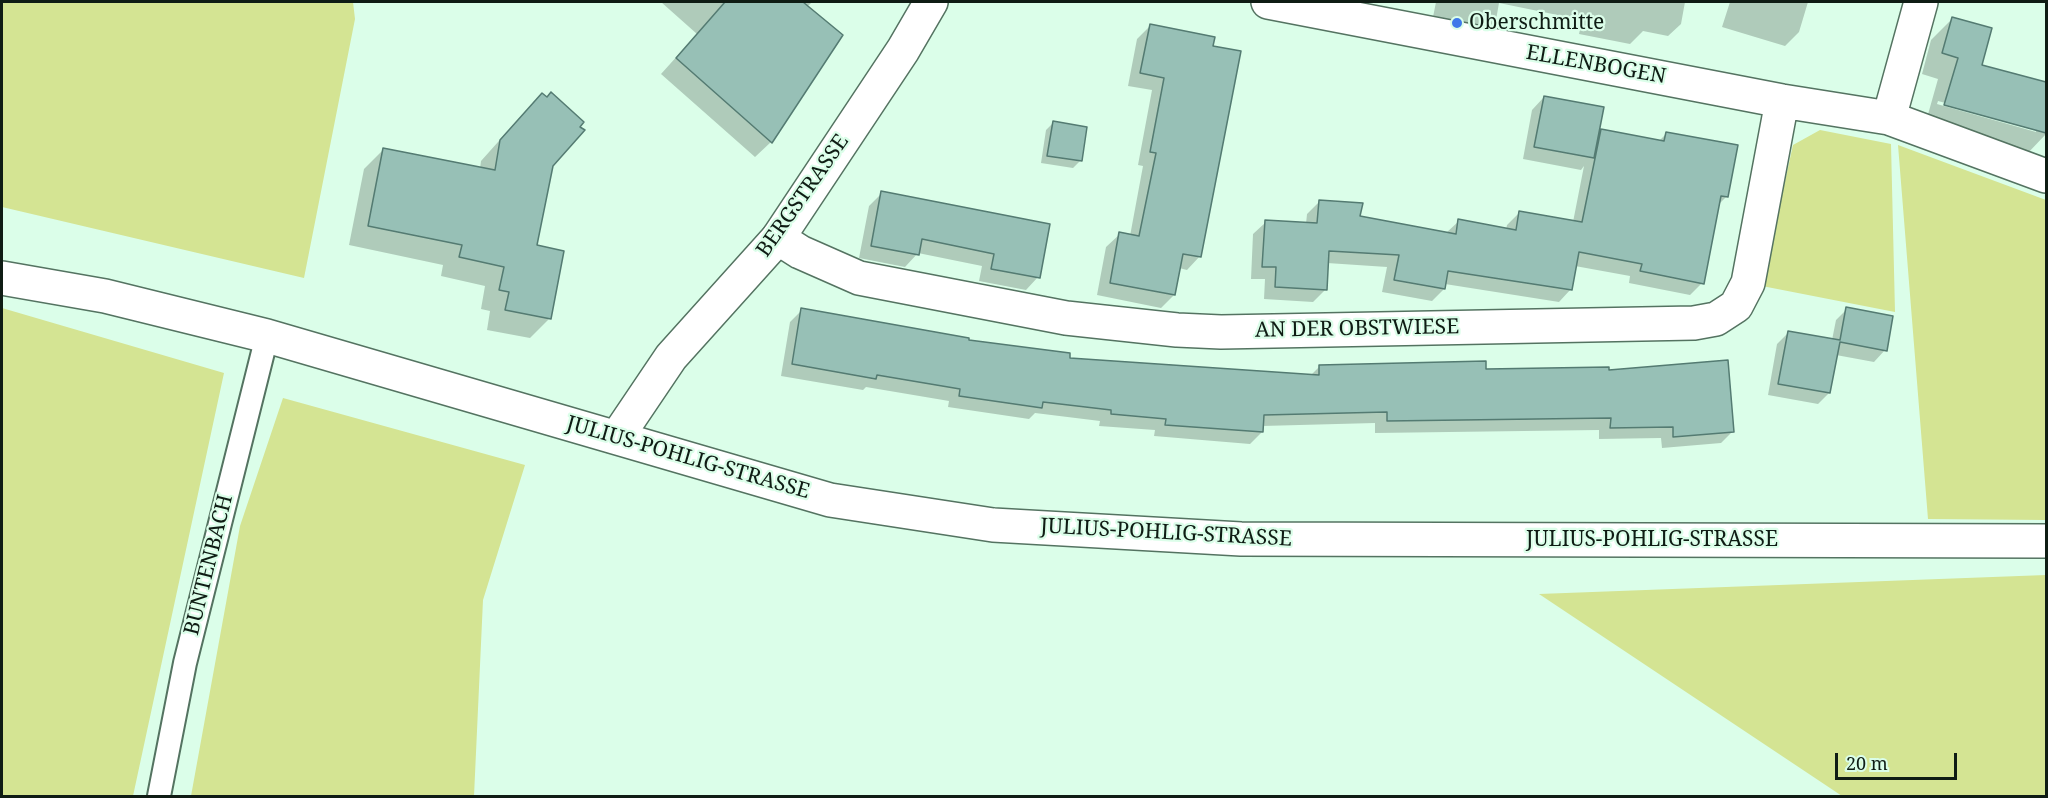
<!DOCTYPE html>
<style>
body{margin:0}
#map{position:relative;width:2048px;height:798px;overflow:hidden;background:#dbfee9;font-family:"Noto Serif",serif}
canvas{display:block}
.frame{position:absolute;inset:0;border:3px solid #0f1c14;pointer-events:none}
.scale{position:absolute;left:1835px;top:753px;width:122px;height:27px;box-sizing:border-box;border:3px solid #0f1c14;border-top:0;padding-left:8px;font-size:18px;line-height:21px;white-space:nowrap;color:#0f1c14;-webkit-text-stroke:4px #dbfee9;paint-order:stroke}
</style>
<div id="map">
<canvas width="2048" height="798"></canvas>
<div class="frame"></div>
<div class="scale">20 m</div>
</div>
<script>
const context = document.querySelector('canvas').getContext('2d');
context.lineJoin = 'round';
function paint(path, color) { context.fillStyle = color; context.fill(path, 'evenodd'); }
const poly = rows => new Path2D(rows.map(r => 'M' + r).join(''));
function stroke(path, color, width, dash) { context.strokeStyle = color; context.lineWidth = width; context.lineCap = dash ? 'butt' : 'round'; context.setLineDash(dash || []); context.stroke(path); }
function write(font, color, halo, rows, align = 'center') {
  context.font = font + ' "Noto Serif",serif'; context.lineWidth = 4.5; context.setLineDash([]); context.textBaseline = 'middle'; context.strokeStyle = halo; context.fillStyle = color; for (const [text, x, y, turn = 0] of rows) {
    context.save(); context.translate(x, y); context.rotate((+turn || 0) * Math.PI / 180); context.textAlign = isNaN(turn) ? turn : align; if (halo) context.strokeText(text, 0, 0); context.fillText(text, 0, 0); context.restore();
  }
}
paint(poly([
 [2,2,353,2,355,19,304,278,2,207],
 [1820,130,1891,144,1895,312,1762,286,1793,145],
 [1898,145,2046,200,2046,520,1928,519],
 [2,308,224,373,133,796,2,796],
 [283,398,525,465,483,600,474,796,191,796,240,526],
 [2046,575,2046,796,1842,796,1539,594]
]), '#d4e493');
paint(poly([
 [661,2,812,2,807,7,771,142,755,157,661,74,697,34],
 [1436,2,1685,2,1681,24,1668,36,1643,31,1630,44,1579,34,1582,20,1499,3,1496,20,1484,32,1432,22],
 [1730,2,1808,2,1799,32,1785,46,1722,27],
 [1952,19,1980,66,2046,84,2046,134,2027,154,1925,125,1938,79,1922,74,1931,40],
 [1938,101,2036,128,2036,132,1937,104],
 [1150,26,1213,38,1200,256,1187,270,1179,268,1174,295,1161,308,1097,295,1106,247,1120,234,1130,236,1143,166,1138,165,1152,90,1128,86,1137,39],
 [1544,97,1597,134,1601,131,1658,142,1666,134,1727,196,1718,205,1702,283,1690,295,1629,283,1630,276,1575,266,1571,289,1559,302,1445,284,1444,289,1432,301,1382,292,1387,267,1327,263,1326,289,1313,302,1264,299,1265,279,1251,279,1253,234,1266,222,1306,224,1307,214,1319,202,1358,217,1446,233,1459,221,1506,230,1507,225,1519,213,1573,222,1584,166,1581,170,1523,159,1532,110],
 [523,114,552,166,535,246,549,319,530,338,487,330,490,311,481,309,485,286,441,276,443,265,349,245,364,169,384,149,480,169,481,161],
 [1053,123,1080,161,1073,168,1041,163,1046,130],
 [882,193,1038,277,1026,290,979,281,982,266,918,253,905,267,859,258,869,206],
 [1847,309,1885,350,1874,362,1836,355,1829,393,1818,404,1768,395,1777,344,1789,332,1832,340,1836,320],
 [802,310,1068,359,1310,376,1319,367,1608,371,1733,431,1721,443,1662,448,1661,438,1599,439,1599,430,1375,433,1375,423,1262,426,1262,432,1250,444,1154,436,1155,430,1099,426,1100,421,1035,413,1029,419,948,407,949,401,866,387,863,390,781,376,790,322]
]), '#0003');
const building = poly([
 [725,2,803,2,843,35,772,143,676,58,725,2],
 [1952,17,1992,28,1982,65,2046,82,2046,133,1944,105,1958,58,1942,53,1952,17],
 [1150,24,1215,37,1213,46,1241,51,1201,257,1183,254,1175,295,1110,283,1119,232,1139,236,1156,153,1150,152,1164,78,1140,73,1150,24],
 [551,92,584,122,580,127,585,130,553,166,537,245,564,251,551,319,505,310,509,292,499,290,504,267,459,257,462,245,368,226,383,148,495,170,500,140,542,93,547,97,551,92],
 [1544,96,1604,107,1594,158,1534,147,1544,96],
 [1053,121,1087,127,1082,161,1047,156,1053,121],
 [1601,129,1664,141,1666,132,1738,145,1728,197,1721,196,1704,284,1640,271,1642,264,1579,252,1572,290,1448,271,1445,289,1394,280,1399,255,1329,251,1327,290,1275,287,1276,267,1262,267,1265,220,1317,223,1319,200,1363,203,1360,216,1456,234,1458,219,1516,230,1519,211,1582,222,1601,129],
 [881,191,1050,224,1040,278,991,269,994,254,922,239,919,255,871,246,881,191],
 [1846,307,1893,316,1887,351,1840,342,1830,393,1778,384,1788,331,1840,340,1846,307],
 [801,308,969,338,969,340,1070,353,1070,358,1319,375,1319,365,1486,361,1486,369,1609,367,1609,370,1728,360,1734,432,1673,437,1673,427,1610,428,1611,418,1387,421,1387,412,1264,415,1263,432,1165,425,1166,419,1111,414,1111,410,1043,402,1042,408,959,396,960,389,877,375,876,379,792,364,801,308]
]);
paint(building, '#97c0b6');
stroke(building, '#547b72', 1.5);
const service = poly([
 [159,796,185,663,267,336]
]);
const minor = poly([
 [1268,2,1782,101,1889,118,2046,176],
 [1889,118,1921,2],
 [778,238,800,252,859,278,1066,318,1177,330,1221,332,1694,323,1716,319,1736,306,1748,283,1782,101]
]);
const tertiary = poly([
 [2,278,105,296,267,336,830,500,993,525,1241,539,2046,541],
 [617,437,671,357,778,238,903,50,931,2]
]);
stroke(service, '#547361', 26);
stroke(minor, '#547361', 36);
stroke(tertiary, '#547361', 36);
stroke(service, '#fff', 22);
stroke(minor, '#fff', 33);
stroke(tertiary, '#fff', 33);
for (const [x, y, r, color] of [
 [1457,23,6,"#3f79e9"]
]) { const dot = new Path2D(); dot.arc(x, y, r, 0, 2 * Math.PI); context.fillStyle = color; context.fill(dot); stroke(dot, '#dbfee9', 2); }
write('21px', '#0f1c14', '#dbfee9', [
 ["Oberschmitte",1469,23]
], 'left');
write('21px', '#0f1c14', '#dbfee9', [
 ["ELLENBOGEN",1596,65,10],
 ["BERGSTRASSE",803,196,-55],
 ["AN DER OBSTWIESE",1357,329,-1],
 ["JULIUS-POHLIG-STRASSE",688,458,16],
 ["JULIUS-POHLIG-STRASSE",1166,533,3],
 ["JULIUS-POHLIG-STRASSE",1652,540],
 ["BUNTENBACH",209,565,-76]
]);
</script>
